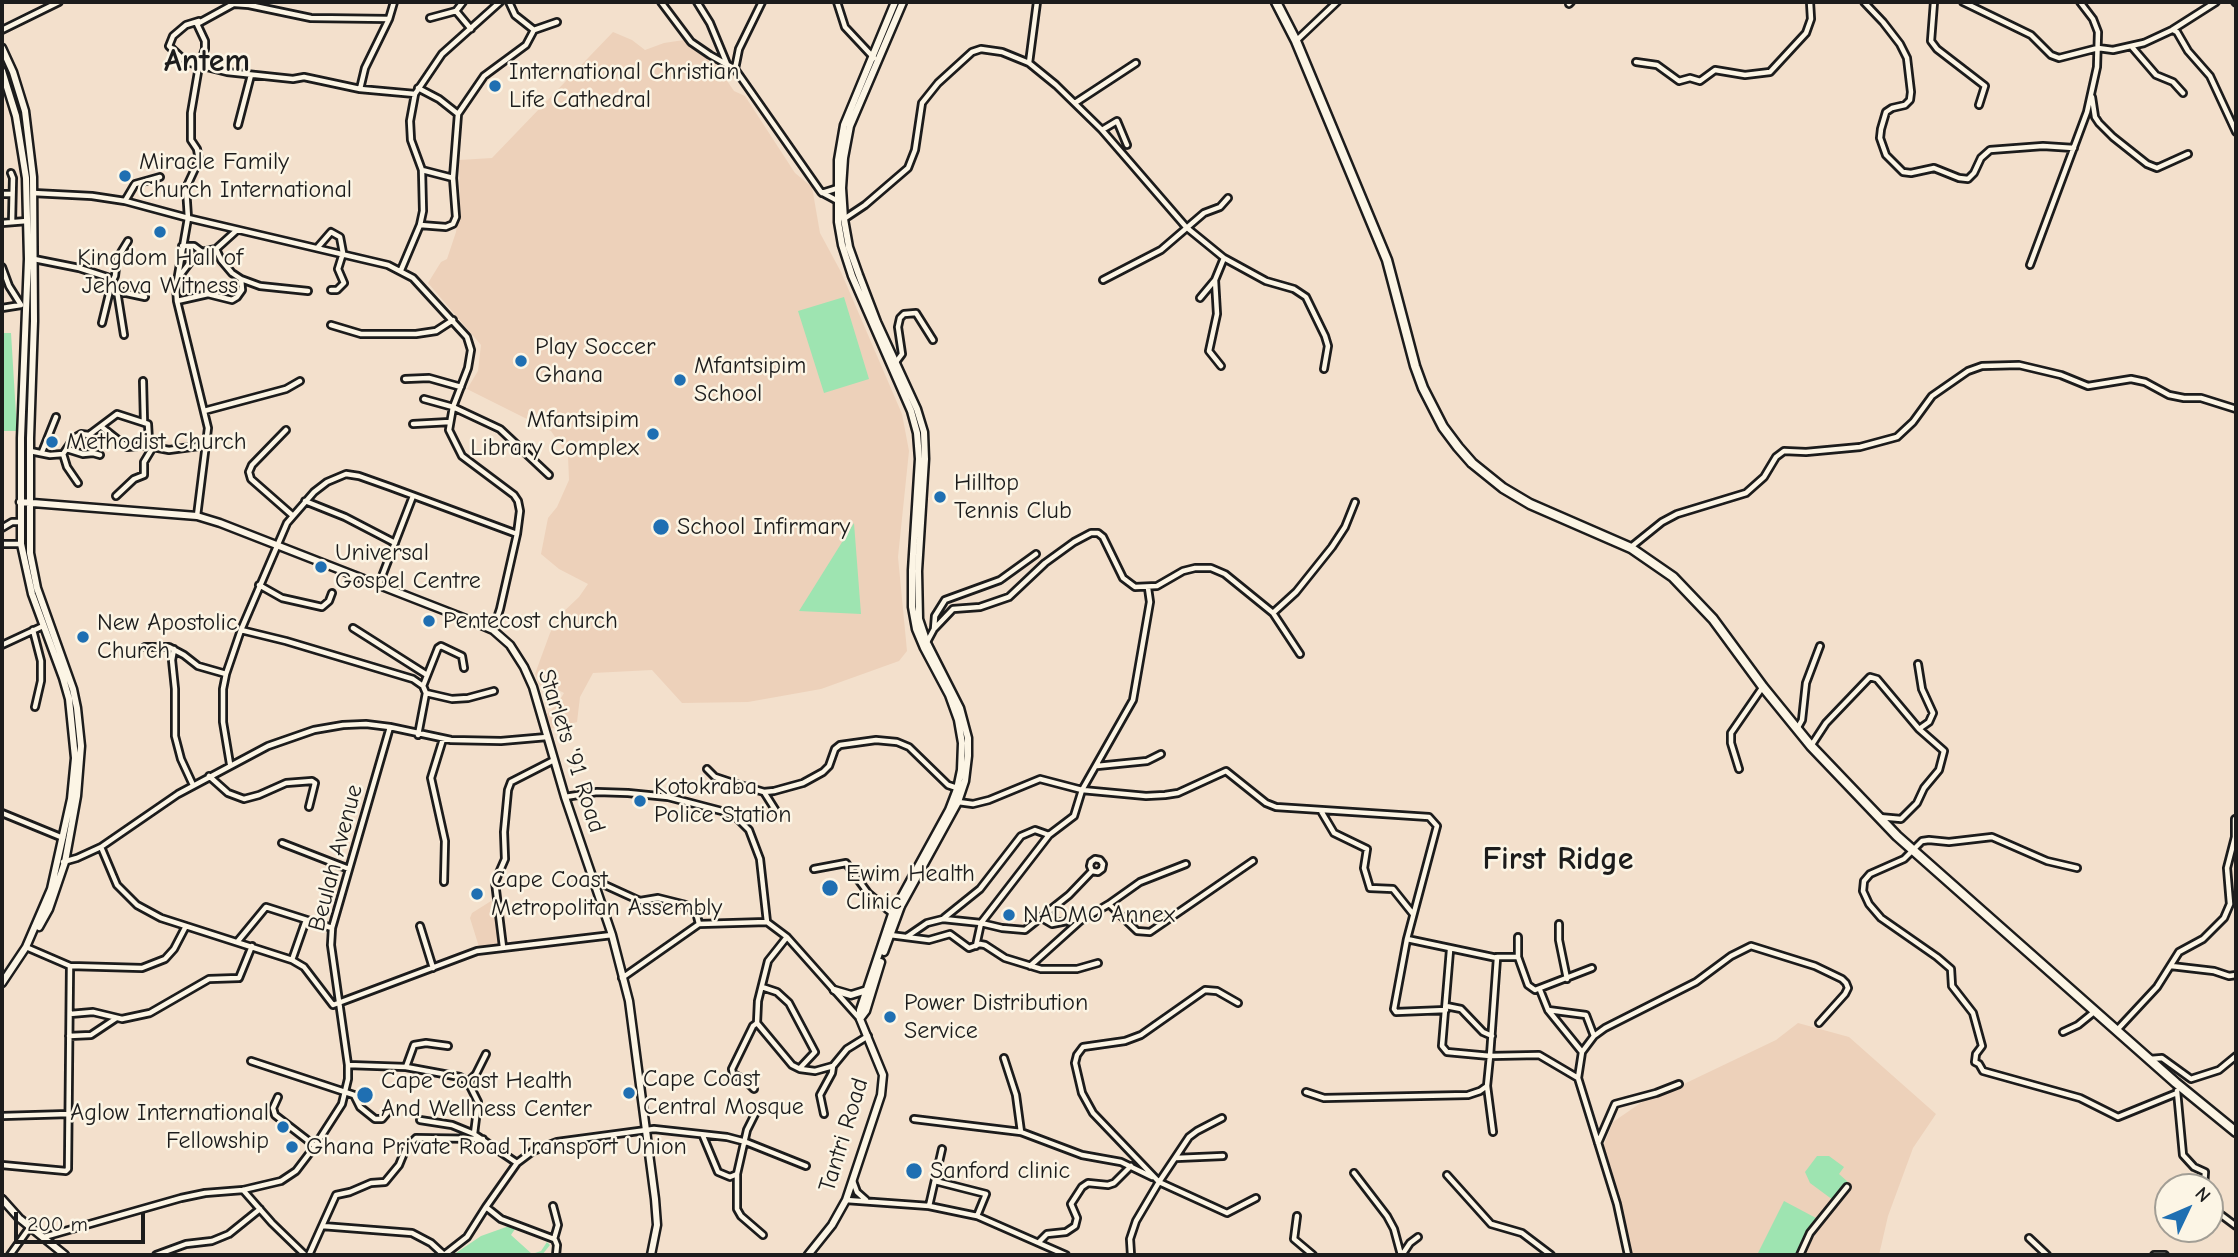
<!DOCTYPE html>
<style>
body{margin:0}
#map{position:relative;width:2238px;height:1257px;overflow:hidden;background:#f3e0cc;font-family:"Comic Neue",sans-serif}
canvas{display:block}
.frame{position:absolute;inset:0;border:4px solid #1c1c1c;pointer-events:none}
.north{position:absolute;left:2154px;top:1173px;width:70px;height:70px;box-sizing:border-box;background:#fcf5e5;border:2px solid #a29e95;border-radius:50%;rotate:46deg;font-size:19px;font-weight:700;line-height:28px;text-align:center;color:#1c1c1c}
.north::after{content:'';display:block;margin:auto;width:24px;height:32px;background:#1f6fb2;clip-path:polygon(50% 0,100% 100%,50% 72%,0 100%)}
.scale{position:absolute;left:14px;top:1212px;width:131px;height:32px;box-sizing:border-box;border:4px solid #1c1c1c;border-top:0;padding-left:9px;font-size:21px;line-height:24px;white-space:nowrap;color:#1c1c1c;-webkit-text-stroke:5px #fcf5e5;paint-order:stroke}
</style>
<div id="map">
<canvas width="2238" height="1257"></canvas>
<div class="frame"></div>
<div class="north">N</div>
<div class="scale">200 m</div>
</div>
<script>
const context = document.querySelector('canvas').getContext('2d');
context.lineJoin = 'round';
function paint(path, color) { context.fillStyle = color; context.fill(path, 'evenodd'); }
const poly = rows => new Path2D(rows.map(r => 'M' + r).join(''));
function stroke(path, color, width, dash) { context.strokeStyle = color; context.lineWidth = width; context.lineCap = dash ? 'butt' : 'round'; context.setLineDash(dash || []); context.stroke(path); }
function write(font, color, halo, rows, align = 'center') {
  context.font = font + ' "Comic Neue",sans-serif'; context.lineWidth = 5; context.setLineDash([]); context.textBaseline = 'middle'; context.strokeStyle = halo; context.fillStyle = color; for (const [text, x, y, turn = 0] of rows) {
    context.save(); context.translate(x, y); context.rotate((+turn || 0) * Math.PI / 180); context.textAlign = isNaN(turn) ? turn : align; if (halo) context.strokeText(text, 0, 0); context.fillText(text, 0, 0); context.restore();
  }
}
paint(poly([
 [613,32,632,40,645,50,664,43,684,40,714,62,734,91,745,96,795,173,812,187,820,233,841,272,902,414,909,451,898,557,907,651,899,661,821,689,748,702,682,703,652,670,593,673,580,697,577,722,550,729,546,715,558,703,564,693,554,688,546,691,539,684,535,674,550,633,560,615,579,597,588,584,559,569,541,554,548,518,557,507,569,480,568,456,551,431,467,389,478,371,481,345,428,283,441,262,447,259,456,232,460,206,459,160,492,158],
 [491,901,495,904,500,943,479,947,470,918,472,913],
 [1798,1023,1849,1037,1936,1114,1913,1148,1888,1216,1879,1255,1632,1255,1603,1147,1613,1122,1642,1102,1665,1093,1776,1040]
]), '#edd1ba');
paint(poly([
 [844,297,869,379,824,393,798,311],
 [2,333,11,333,17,431,2,431],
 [854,523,861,614,799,611],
 [1817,1156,1829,1156,1844,1167,1839,1174,1848,1182,1833,1200,1810,1183,1805,1172],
 [1784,1201,1816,1218,1797,1255,1757,1255],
 [509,1226,515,1229,511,1235,532,1254,541,1251,547,1242,550,1245,542,1255,453,1255,481,1236]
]), '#9ee4b1');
const street = poly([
 [509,2,515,15,534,30,557,22],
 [661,2,691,42,710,55,735,69],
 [697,2,710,23,727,64],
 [762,2,739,49,735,69,821,192,836,200],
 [837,2,845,27,874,58],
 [1864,2,1883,22,1900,44,1907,58,1911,92,1910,100,1905,105,1892,108,1886,112,1881,129,1880,138,1886,155,1903,172,1911,173,1934,168,1959,178,1968,179,1974,173,1981,158,1990,150,2043,146,2074,148],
 [1934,2,1931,41,1937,49,1985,86,1979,105],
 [1963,2,2031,35,2051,55,2059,58,2098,48,2113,50,2144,43,2172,30,2216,2],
 [2235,2,2236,3],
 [235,4,249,5,311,18,389,19],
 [1569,4,1571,2],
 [456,11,463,2],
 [430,18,456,11,471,29],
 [199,21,186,25,173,36,169,46,186,62,227,72,293,79,304,77,360,89,415,94],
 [2,30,59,2],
 [2173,30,2177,32,2188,51,2210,76,2236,132],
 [1297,40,1337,2],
 [2132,47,2156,75,2173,82,2183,93],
 [1636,62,1657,65,1679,81,1690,78,1700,81,1715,70,1745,75,1770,72,1806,33,1811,19,1810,2],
 [1029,63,1037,2],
 [418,88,439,99,458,114,453,178],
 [360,89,365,68,389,19,394,2],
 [2092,97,2095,117,2099,123,2113,137,2147,164,2157,168,2188,154],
 [1075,103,1136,63],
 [458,114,484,76,526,45,534,30],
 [238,125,251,75],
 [1102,130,1117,121,1127,145],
 [11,173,13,178,12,222],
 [33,193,92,196,125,201,188,218,186,188,199,160,197,149,191,140,191,113,199,66,205,49,205,41,197,24,237,2],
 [822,193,838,188],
 [2,194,12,194],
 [125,201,135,184,160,177],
 [844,219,865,205,908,168,915,150,922,103,938,83,972,52,981,49,1002,52,1029,63,1056,85,1102,130,1186,227,1224,258,1266,281,1294,289,1306,297,1325,336,1328,346,1324,369],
 [2,223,27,221],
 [420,225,446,227,453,224,456,217,453,178,422,170],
 [182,246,194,246,202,252,216,249,237,230],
 [318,247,331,232,340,237,343,253,338,269,344,283,337,290,331,290],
 [216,249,221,260,232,273,241,279,260,286,308,291],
 [34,259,79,268,107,277,112,282,102,323],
 [2030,265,2087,112,2097,67,2098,32,2093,19,2080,2],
 [2,267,9,286,21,305],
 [401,270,420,225,423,211,422,170,411,140,410,121,415,94,442,54,500,2],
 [178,278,191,261,202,252],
 [1103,280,1161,250,1204,213,1220,207,1228,198],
 [117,291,145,297],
 [1200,298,1215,280],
 [177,301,208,294,232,300,237,297,242,290,241,279],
 [2,308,21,305],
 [331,325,361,334,416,334,436,331,453,320],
 [124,335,117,291,112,282,115,276,117,259,128,241],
 [896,362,902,354,898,327,900,318,904,314,916,313,933,340],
 [1221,366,1209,351,1217,314,1215,280,1224,258],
 [405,379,429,378,461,387],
 [143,381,144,422],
 [424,399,453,407,500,429,549,475],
 [204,411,286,389,300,381],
 [413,424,450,422],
 [103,428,127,447,150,445],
 [286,430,252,465,249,472,251,479,292,515],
 [67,449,83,454,93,453,100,455],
 [30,451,50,455,63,454,74,438,81,434,89,435,117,414,148,424,149,441,153,447,169,450,206,445],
 [42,452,56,417],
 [63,454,67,467,78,483],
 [116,496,134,479,144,475,144,462,153,447],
 [305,501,345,517,395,543],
 [197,516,208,428,177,301,176,287,188,218,388,265,413,278,467,337,471,350,468,368,453,407,449,430,462,456,514,495,518,501,520,511,517,534,500,609,493,630],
 [2,528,12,522,20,522],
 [2,544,21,544],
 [1631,547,1662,522,1677,514,1746,493,1764,477,1776,457,1784,451,1806,452,1860,447,1897,437,1913,422,1932,396,1968,371,1982,366,2019,365,2061,375,2088,386,2131,379,2145,382,2169,395,2184,398,2201,398,2236,409],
 [379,584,413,496],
 [259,585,282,598,322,607,329,601,332,593],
 [1273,613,1296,592,1332,547,1345,527,1355,502],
 [353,628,427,675],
 [934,629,935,616,945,600,1000,580,1036,554],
 [33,630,41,661,41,681,35,707],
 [241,630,287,523,314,492,327,482,346,474,359,476,390,487,517,534],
 [927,642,934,629,953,609,980,607,1009,597,1045,563,1074,542,1091,533,1098,533,1103,537,1123,578,1135,587,1157,586,1183,571,1195,568,1211,568,1225,574,1273,613,1300,654],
 [2,645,43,626],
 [145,647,169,647,184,655,198,666,226,674],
 [174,649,172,660,175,689,175,736,181,759,193,785],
 [1918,664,1922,689,1933,713,1929,722,1919,729],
 [423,686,438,648,441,646,462,656,464,668],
 [426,693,452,699,468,698,494,691],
 [390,727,451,740,501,741,547,737],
 [1797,729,1802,720,1806,683,1820,646],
 [443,739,431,778,445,841,444,882],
 [1811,746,1826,723,1870,677,1877,679,1919,729,1944,751,1939,770,1924,788,1917,803,1901,819,1879,817],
 [230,764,223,722,223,689,226,674,241,630,286,641,413,679,423,686,426,693,418,735],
 [1097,766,1147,761,1161,754],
 [707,769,715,777,733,783,764,792,774,791,803,783,823,772,829,766,835,749,840,745,876,740,897,742,909,747,948,785,957,788],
 [1739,769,1731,743,1731,733,1762,688],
 [209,776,228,793,244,799,259,795,286,783,312,781,315,783,309,807],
 [764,792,776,811],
 [565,797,597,792,628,793,668,797,733,814,749,830,760,859,767,922],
 [958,802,973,804,989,800,1040,779,1082,790,1146,796,1165,795,1178,793,1226,771,1266,803,1276,807,1429,817,1437,826,1407,939,1497,958,1490,1056,1539,1055,1578,1078,1617,1204,1628,1255],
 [1321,811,1334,833,1367,849,1364,868,1370,888,1393,889,1413,914],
 [2,813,63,838],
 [282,843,349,869],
 [101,847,117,885,137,905,161,918,292,960,304,967,333,1005,477,951,612,935],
 [2077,868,2047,861,1992,837,1949,842,1929,840,1922,841,1904,859,1870,874,1864,881,1863,891,1869,904,1881,918,1937,957,1951,969,1952,986,1973,1013,1982,1046,1976,1054,1975,1062,1979,1064,1983,1071,2080,1098,2118,1117,2177,1093],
 [814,869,846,863,868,893,894,915],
 [594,880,640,901,658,898,686,905,696,912,699,924,767,922,787,937,860,1019],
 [1109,904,1140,882,1186,864],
 [1040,917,1052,924,1082,918],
 [944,918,980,889,1021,836,1035,830,1049,835],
 [1559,924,1559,940,1567,979],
 [420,926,433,968],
 [890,935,929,940,950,934,969,948,980,944,985,945,1005,958,1041,969,1077,969,1098,963],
 [908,936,927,923,943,919,981,923,1049,835,1074,816,1082,790,1133,700,1150,602,1148,588],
 [1518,937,1518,957,1528,985,1535,990,1592,968],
 [1407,939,1394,1009,1396,1012,1446,1010],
 [238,941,266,907,332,928],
 [976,946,981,923,1002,928,1025,930,1069,895,1092,871,1098,872,1102,869,1103,864,1100,860,1095,859,1091,862,1090,866,1092,871],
 [26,947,70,966,142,968,165,959,174,949,186,926],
 [503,947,495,882,505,859,504,832,508,790,511,782,554,760],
 [1450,950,1442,1046,1447,1052,1490,1056,1487,1086,1493,1132],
 [1497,957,1518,957],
 [292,960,306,920],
 [1030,966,1080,921,1109,904,1137,931,1150,932,1253,861],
 [2171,966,2214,971,2229,976,2236,975],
 [622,978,699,924],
 [762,987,777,992,789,1003,815,1052,800,1068],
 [1540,990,1548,1010,1582,1052],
 [1446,1006,1461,1009,1483,1032,1492,1036],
 [1548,1010,1586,1015,1594,1036],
 [70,1014,93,1012,122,1019,150,1013,209,979,239,978,252,946],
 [757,1023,792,1065,800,1069,815,1071,833,1066,847,1049,868,1036],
 [2117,1030,2157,987,2179,952,2203,939,2224,918,2230,904,2227,868,2235,837,2235,819],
 [2063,1032,2078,1025,2094,1012],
 [69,1036,91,1035,115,1019],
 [1004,1058,1016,1095,1021,1132],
 [2150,1059,2162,1058,2191,1079,2219,1070,2236,1056],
 [251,1061,354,1095,360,1107,375,1119,382,1119,387,1113],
 [348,1065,406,1067,460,1077,468,1082,478,1102,474,1134,517,1163,486,1207],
 [406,1067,414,1045,426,1043,448,1046],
 [1578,1078,1582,1052,1594,1036,1605,1028,1696,982,1731,956,1751,946,1815,966,1842,979,1846,983,1848,988,1845,994,1819,1023],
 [468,1082,476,1074,486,1054],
 [754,1089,745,1080,733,1074,732,1069,753,1026,757,1023,758,1001,768,961,787,937],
 [2177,1091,2183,1155,2194,1167,2205,1172,2204,1187],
 [1306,1092,1324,1098,1468,1095,1480,1091,1487,1086],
 [278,1097,273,1108,275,1115,315,1146],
 [824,1114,820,1095,832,1073,833,1066],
 [2,1116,69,1114],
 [1222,1118,1197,1131,1189,1137,1159,1182,1093,1113,1082,1093,1075,1063,1077,1055,1083,1047,1125,1041,1141,1035,1205,990,1217,991,1238,1003],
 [914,1119,1021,1132,1082,1155,1121,1162,1152,1177],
 [420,1120,452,1125,474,1134],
 [703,1136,718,1172,730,1177,737,1174,747,1130,755,1114],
 [1598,1143,1615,1104,1656,1093,1679,1084],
 [1176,1158,1223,1156],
 [517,1163,533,1151,557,1142,654,1129,727,1137,746,1142,806,1166],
 [2,1165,66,1171,68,1169,70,966],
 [1354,1173,1387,1216,1394,1229,1401,1255],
 [737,1174,737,1209,741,1216,763,1235],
 [1447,1175,1491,1224,1522,1233,1551,1255],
 [853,1181,857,1192,866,1200],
 [935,1181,986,1194,977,1216],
 [243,1190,272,1223,305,1255],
 [2210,1196,2220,1214,2236,1226],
 [846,1200,929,1206,977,1216,1066,1255],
 [553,1206,558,1225,554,1239],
 [929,1206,942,1149],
 [1297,1216,1294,1239,1313,1255],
 [322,1226,336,1195,350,1192,371,1183,385,1182,399,1165,406,1148,416,1138,483,1139],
 [44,1237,181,1198,205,1193,243,1190,281,1181,296,1171,315,1146,342,1104,348,1079,348,1065,331,945,332,928,390,727,366,724,343,725,314,730,268,746,178,794,101,847,77,858,63,862],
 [2029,1238,2047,1255],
 [555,1240,557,1245,556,1255],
 [1039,1242,1047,1234,1066,1232,1075,1226,1077,1218,1071,1204,1082,1187,1088,1183,1108,1185,1114,1183,1131,1166],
 [10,1255,30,1227],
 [156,1255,186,1244,212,1241,229,1234,260,1209],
 [309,1255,322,1226,412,1233,431,1243,444,1255],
 [444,1255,467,1237,486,1207,501,1219,554,1239],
 [1131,1255,1130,1239,1136,1221,1159,1182,1227,1213,1256,1198],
 [1402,1255,1410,1243,1418,1237],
 [1800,1255,1810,1233,1847,1187],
 [2154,1255,2165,1255]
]);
const secondary = poly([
 [2,48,13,72,25,111,33,177,34,321,30,438,30,553,37,588,73,689,77,708,81,746,77,796,65,862,49,909,39,927],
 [2,71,16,116,26,178,28,259,21,438,21,544,32,594,63,678,69,699,75,758,71,799,51,889,26,947,2,983],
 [20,502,197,516,220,523,479,624,493,630,510,645,524,667,533,687,565,797,612,935,629,1001,655,1199,657,1225,651,1255],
 [884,952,901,906,958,802,965,781,968,756,968,738,960,708,927,643,919,619,918,571,925,459,924,432,917,409,877,322,859,275,849,247,844,219,842,188,844,158,850,126,903,2],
 [834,990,851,995,867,990],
 [860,1019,866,1011,881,962],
 [2,1199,19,1218,65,1255],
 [808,1255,832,1225,846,1200,881,1095,883,1075,860,1019,860,1010,892,914,949,810,957,789,961,770,962,743,958,720,949,695,924,648,916,629,912,607,912,570,919,459,917,433,911,411,852,276,842,245,838,222,838,160,844,125,895,2]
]);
const highway = poly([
 [1276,2,1296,41,1387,260,1415,366,1423,388,1443,427,1458,447,1472,463,1503,488,1530,504,1631,548,1673,577,1713,619,1763,687,1811,746,1897,836,2176,1083,2236,1132]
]);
stroke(street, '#1c1c1c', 10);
stroke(secondary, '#1c1c1c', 11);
stroke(highway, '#1c1c1c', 13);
stroke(street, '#fcf5e5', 4.5);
stroke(secondary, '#fcf5e5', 6);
stroke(highway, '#fcf5e5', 8);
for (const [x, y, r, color] of [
 [495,86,7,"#1f6fb2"],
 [125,176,7,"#1f6fb2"],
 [160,232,7,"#1f6fb2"],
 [521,361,7,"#1f6fb2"],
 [680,380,7,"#1f6fb2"],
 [653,434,7,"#1f6fb2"],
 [52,442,7,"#1f6fb2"],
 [940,497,7,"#1f6fb2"],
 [661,527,9,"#1f6fb2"],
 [321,567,7,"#1f6fb2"],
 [429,621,7,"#1f6fb2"],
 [83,637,7,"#1f6fb2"],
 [640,801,7,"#1f6fb2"],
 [830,888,9,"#1f6fb2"],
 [477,894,7,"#1f6fb2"],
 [1009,915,7,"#1f6fb2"],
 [890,1017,7,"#1f6fb2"],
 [629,1093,7,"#1f6fb2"],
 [365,1095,9,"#1f6fb2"],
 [283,1127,7,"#1f6fb2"],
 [292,1147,7,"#1f6fb2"],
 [914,1171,9,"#1f6fb2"]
]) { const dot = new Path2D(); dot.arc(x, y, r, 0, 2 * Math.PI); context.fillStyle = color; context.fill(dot); stroke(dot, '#fcf5e5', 2.5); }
write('24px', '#1c1c1c', '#fcf5e5', [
 ["International Christian",509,72],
 ["Life Cathedral",509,100],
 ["Miracle Family",139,162],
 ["Church International",139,190],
 ["Kingdom Hall of",160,258,"center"],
 ["Jehova Witness",160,286,"center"],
 ["Play Soccer",535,347],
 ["Ghana",535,375],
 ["Mfantsipim",694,366],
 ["School",694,394],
 ["Mfantsipim",639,420,"right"],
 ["Library Complex",639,448,"right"],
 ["Methodist Church",66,442],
 ["Hilltop",954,483],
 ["Tennis Club",954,511],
 ["School Infirmary",677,527],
 ["Universal",335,553],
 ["Gospel Centre",335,581],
 ["Pentecost church",443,621],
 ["New Apostolic",97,623],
 ["Church",97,651],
 ["Kotokraba",654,787],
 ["Police Station",654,815],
 ["Ewim Health",846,874],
 ["Clinic",846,902],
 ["Cape Coast",491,880],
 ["Metropolitan Assembly",491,908],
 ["NADMO Annex",1023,915],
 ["Power Distribution",904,1003],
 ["Service",904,1031],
 ["Cape Coast",643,1079],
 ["Central Mosque",643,1107],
 ["Cape Coast Health",381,1081],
 ["And Wellness Center",381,1109],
 ["Aglow International",269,1113,"right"],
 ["Fellowship",269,1141,"right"],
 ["Ghana Private Road Transport Union",306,1147],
 ["Sanford clinic",930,1171]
], 'left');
write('24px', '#1c1c1c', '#fcf5e5', [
 ["Starlets '91 Road",571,751,72],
 ["Beulah Avenue",336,858,-75],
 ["Tantri Road",844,1135,-73]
]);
write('bold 32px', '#1c1c1c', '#fcf5e5', [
 ["Antem",207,62],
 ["First Ridge",1558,860]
]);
</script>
